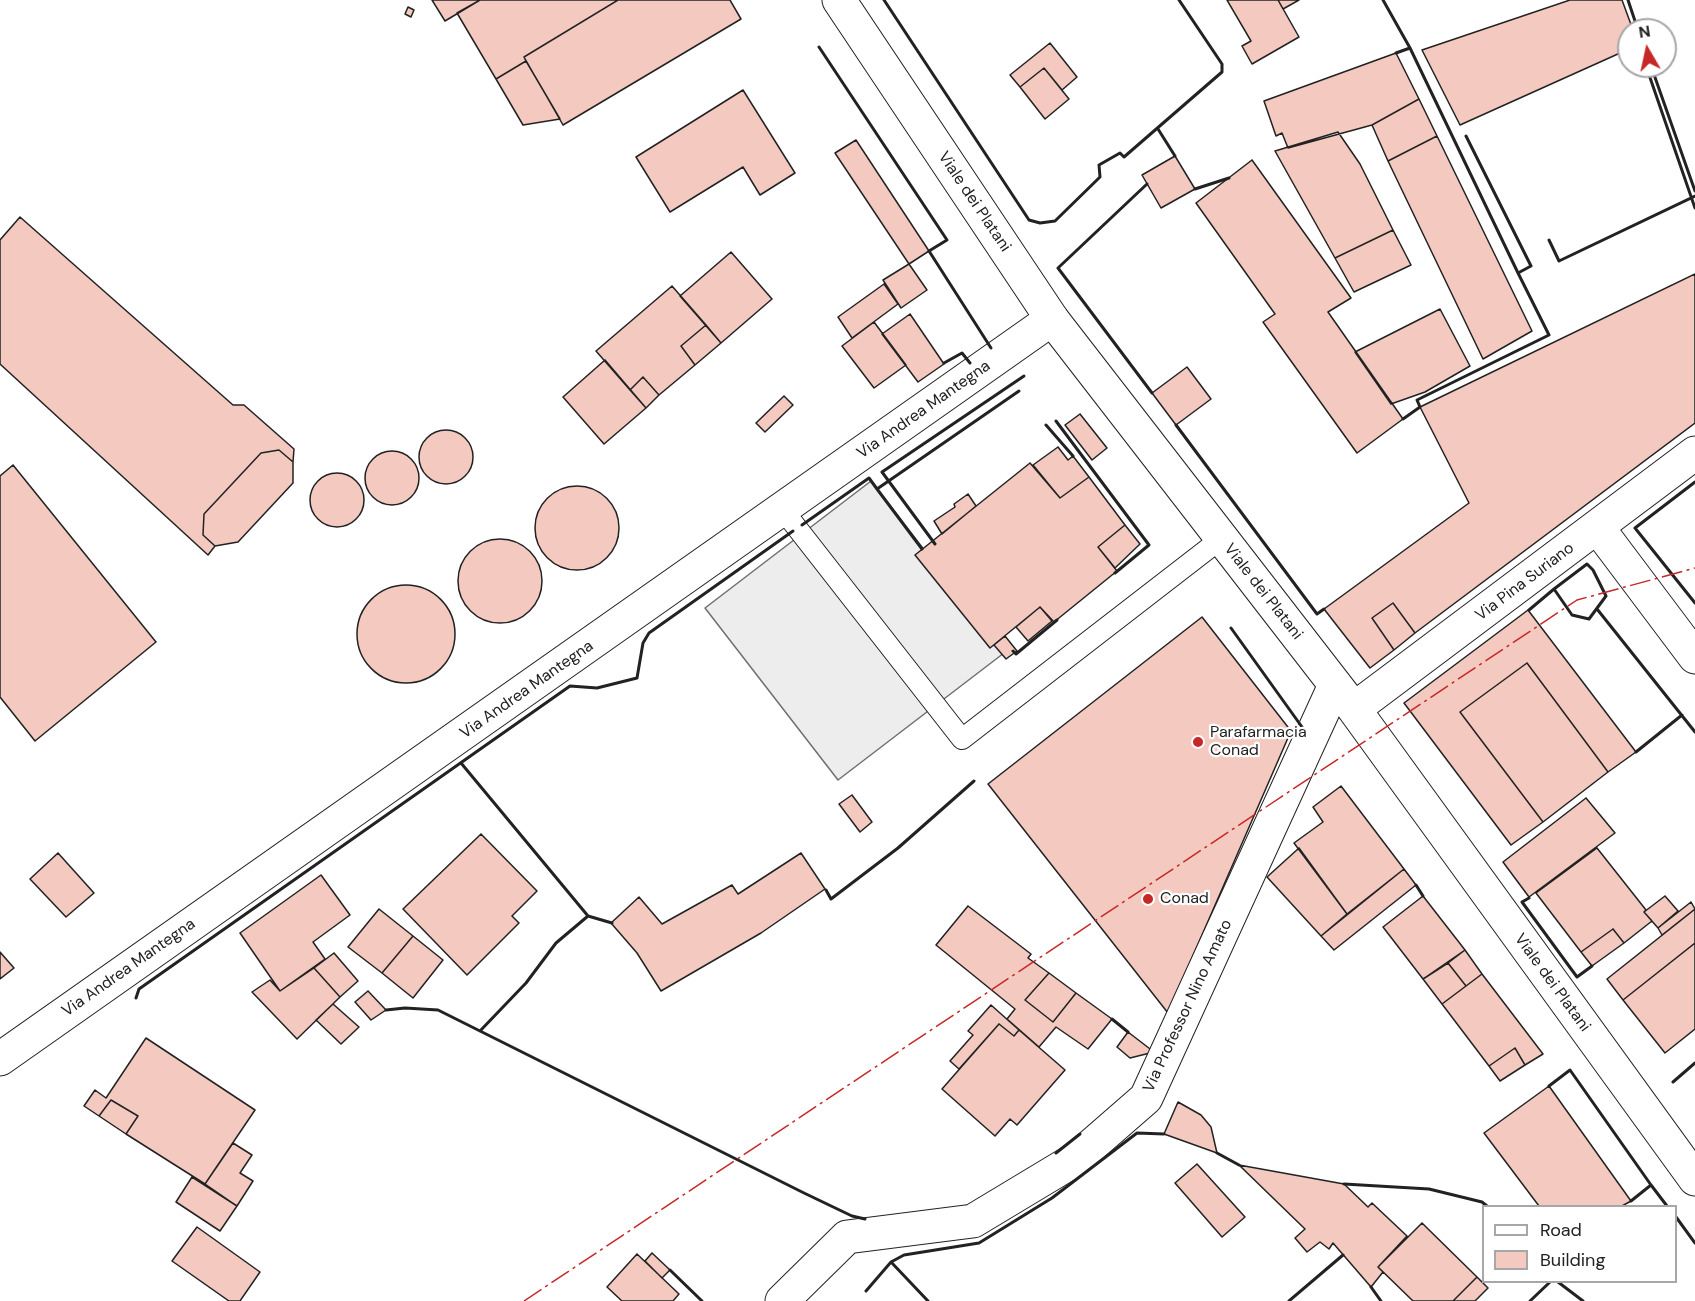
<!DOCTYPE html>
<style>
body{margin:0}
#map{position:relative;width:1695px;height:1301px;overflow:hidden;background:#fff;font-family:"DM Sans",sans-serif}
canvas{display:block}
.legend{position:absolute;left:1482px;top:1205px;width:195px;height:78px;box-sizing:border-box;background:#fff;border:2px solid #a7a7a7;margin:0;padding:8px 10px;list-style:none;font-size:18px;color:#222}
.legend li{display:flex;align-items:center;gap:12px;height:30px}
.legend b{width:30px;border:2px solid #a7a7a7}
.north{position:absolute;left:1617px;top:18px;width:60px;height:60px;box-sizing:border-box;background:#fff;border:2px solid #a7a7a7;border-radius:50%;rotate:351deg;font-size:16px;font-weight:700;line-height:24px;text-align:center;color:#222}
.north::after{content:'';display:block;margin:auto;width:21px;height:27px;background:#c62828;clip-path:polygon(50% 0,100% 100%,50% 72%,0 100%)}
</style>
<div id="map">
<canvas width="1695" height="1301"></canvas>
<ul class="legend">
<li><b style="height:8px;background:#fff"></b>Road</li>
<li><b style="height:16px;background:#f3c9c0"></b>Building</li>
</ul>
<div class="north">N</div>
</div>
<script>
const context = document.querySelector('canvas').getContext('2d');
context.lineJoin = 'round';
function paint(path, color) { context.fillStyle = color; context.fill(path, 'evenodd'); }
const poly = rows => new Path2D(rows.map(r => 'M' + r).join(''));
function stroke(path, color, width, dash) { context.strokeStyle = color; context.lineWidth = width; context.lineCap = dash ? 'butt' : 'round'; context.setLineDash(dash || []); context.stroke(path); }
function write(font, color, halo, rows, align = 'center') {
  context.font = font + ' "DM Sans",sans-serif'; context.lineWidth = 4.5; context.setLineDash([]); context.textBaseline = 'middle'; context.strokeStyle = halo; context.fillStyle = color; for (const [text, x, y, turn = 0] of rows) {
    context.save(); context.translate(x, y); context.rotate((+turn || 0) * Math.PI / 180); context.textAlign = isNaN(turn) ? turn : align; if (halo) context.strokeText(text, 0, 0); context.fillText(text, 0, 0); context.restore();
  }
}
const parking = poly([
 [871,481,1004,653,838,780,705,608,871,481]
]);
paint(parking, '#ededed');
stroke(parking, '#6f6f6f', 1.5);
const building = poly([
 [432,0,480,0,445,21,432,0],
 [480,0,618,0,524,57,526,61,496,79,457,13,480,0],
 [618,0,730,0,741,19,563,125,524,57,618,0],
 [1227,0,1278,0,1299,37,1252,64,1242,46,1251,41,1227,0],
 [1278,0,1299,0,1283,9,1278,0],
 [1570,0,1622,0,1633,30,1629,30,1629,49,1460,125,1422,50,1570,0],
 [408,7,414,10,411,17,405,14,408,7],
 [1050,43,1077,77,1062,90,1044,68,1020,87,1010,75,1050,43],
 [1396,53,1419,99,1372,125,1288,148,1282,133,1276,136,1264,101,1396,53],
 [526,61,560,119,523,125,496,79,526,61],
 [1044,68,1069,99,1045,119,1020,87,1044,68],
 [743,90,795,173,760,195,743,167,670,212,636,157,743,90],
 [1419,99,1437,136,1388,161,1372,125,1419,99],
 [1338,132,1360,164,1393,230,1335,258,1275,151,1338,132],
 [1437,136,1532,331,1483,359,1388,161,1437,136],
 [856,140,929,251,909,264,835,153,856,140],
 [1175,156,1195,189,1161,208,1142,175,1175,156],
 [1252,160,1351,298,1328,312,1403,419,1357,453,1263,322,1275,314,1196,203,1252,160],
 [20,217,233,405,244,405,294,449,293,462,279,450,261,453,204,514,203,535,215,546,208,555,0,364,0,240,20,217],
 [1393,230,1411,265,1354,292,1335,258,1393,230],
 [731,252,772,299,721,343,680,296,731,252],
 [909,264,927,290,901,308,883,280,909,264],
 [1695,274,1695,423,1415,633,1393,603,1372,618,1394,650,1370,668,1324,609,1469,503,1420,407,1695,274],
 [884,284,898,304,852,338,838,317,884,284],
 [672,286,706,325,681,346,695,365,659,395,643,377,630,390,596,351,672,286],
 [1440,309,1470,366,1425,392,1391,404,1355,352,1440,309],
 [910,314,944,364,918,382,882,334,910,314],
 [874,322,906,365,874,388,842,346,874,322],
 [706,325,721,343,695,365,681,346,706,325],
 [605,360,646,408,604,444,563,397,605,360],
 [1187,367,1211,399,1176,425,1152,393,1187,367],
 [643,377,659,395,646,408,630,390,643,377],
 [784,396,793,405,765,432,756,423,784,396],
 [1080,414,1107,448,1092,460,1065,425,1080,414],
 '419 457a27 27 0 1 1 54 0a27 27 0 1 1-54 0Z',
 [1058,447,1068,460,1073,456,1089,477,1060,498,1033,465,1058,447],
 [279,450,293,462,293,483,238,542,215,546,203,535,204,514,261,453,279,450],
 '365 478a27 27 0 1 1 54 0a27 27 0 1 1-54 0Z',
 [1030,463,1060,498,1089,477,1125,525,1098,547,1117,571,1054,622,1040,607,990,648,915,555,1030,463],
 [13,465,156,642,35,741,0,697,0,476,13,465],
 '310 500a27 27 0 1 1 54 0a27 27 0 1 1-54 0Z',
 '535 528a42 42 0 1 1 84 0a42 42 0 1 1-84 0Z',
 [968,494,976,506,942,534,934,521,955,507,954,504,968,494],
 [1125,525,1140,544,1115,568,1098,547,1125,525],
 '458 581a42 42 0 1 1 84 0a42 42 0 1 1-84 0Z',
 '357 634a49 49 0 1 1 98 0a49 49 0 1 1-98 0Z',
 [1393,603,1415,633,1394,650,1372,618,1393,603],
 [1040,607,1052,621,1028,641,1016,627,1040,607],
 [1528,610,1636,752,1608,772,1527,663,1460,712,1543,822,1511,845,1404,703,1528,610],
 [1202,617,1291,731,1168,1013,988,784,1202,617],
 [1005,636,1017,651,1006,659,994,645,1005,636],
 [1527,663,1608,772,1543,822,1460,712,1527,663],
 [1341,786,1404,869,1347,914,1294,843,1323,822,1313,807,1341,786],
 [852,795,872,822,860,832,839,804,852,795],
 [1586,798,1615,833,1529,897,1503,862,1586,798],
 [481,834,537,891,512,916,519,923,467,975,403,909,481,834],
 [1299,848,1347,914,1321,936,1267,877,1299,848],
 [1597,848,1646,910,1644,912,1652,921,1624,943,1613,929,1581,952,1536,893,1597,848],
 [58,853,94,893,66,917,30,879,58,853],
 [801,853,825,889,761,933,661,991,637,953,611,923,639,897,662,924,732,885,738,894,801,853],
 [1404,869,1416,885,1334,950,1321,936,1404,869],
 [321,875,350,915,313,942,325,959,280,991,240,933,321,875],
 [1423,896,1465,950,1423,979,1383,927,1423,896],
 [1665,896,1678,911,1658,928,1644,912,1665,896],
 [1691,902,1695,909,1662,935,1658,928,1691,902],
 [968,906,1031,954,1028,958,1049,973,1025,1000,1053,1022,1076,993,1112,1019,1088,1049,1056,1027,1039,1047,1007,1019,1015,1009,936,945,968,906],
 [379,909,413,936,382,973,348,947,379,909],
 [1695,909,1695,943,1623,1000,1607,979,1695,909],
 [1613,929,1624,943,1592,966,1581,952,1613,929],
 [413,936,443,960,413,998,382,973,413,936],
 [1695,943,1695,1029,1665,1053,1623,1000,1695,943],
 [1465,950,1482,974,1466,986,1448,963,1465,950],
 [0,952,14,968,0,979,0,952],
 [334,953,358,981,340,997,314,968,334,953],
 [1448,963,1466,986,1442,1004,1423,979,1448,963],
 [314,968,340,997,297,1039,252,992,270,980,280,991,314,968],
 [1049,973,1076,993,1053,1022,1025,1000,1049,973],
 [1482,974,1543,1054,1525,1065,1515,1048,1489,1066,1442,1004,1482,974],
 [368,991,386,1010,371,1020,355,1002,368,991],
 [333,1004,359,1027,341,1044,316,1020,333,1004],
 [991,1005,1019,1030,1014,1036,999,1024,959,1069,950,1061,973,1035,968,1031,991,1005],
 [999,1024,1014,1036,1019,1030,1065,1070,1017,1125,1010,1119,995,1136,942,1089,999,1024],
 [1128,1032,1154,1052,1130,1058,1117,1047,1128,1032],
 [146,1038,255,1110,205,1184,126,1134,138,1116,111,1100,99,1116,84,1106,95,1090,106,1098,146,1038],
 [1515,1048,1525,1065,1500,1081,1489,1066,1515,1048],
 [1549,1086,1631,1201,1622,1206,1539,1206,1484,1133,1549,1086],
 [111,1100,138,1116,126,1134,99,1116,111,1100],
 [1178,1102,1201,1115,1211,1127,1217,1153,1164,1134,1178,1102],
 [233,1143,252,1155,240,1173,253,1181,237,1206,205,1184,233,1143],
 [1197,1164,1245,1217,1222,1237,1175,1183,1197,1164],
 [1239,1165,1344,1184,1368,1207,1372,1203,1407,1236,1378,1267,1383,1272,1371,1287,1333,1243,1329,1249,1320,1242,1307,1252,1295,1238,1305,1229,1239,1165],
 [192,1177,237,1206,220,1231,176,1202,192,1177],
 [1422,1223,1477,1277,1453,1301,1413,1301,1378,1267,1422,1223],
 [197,1227,260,1272,240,1301,229,1301,172,1261,197,1227],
 [652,1253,670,1270,662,1278,645,1261,652,1253],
 [637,1254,679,1294,673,1301,622,1301,607,1287,637,1254],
 [1477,1277,1488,1288,1475,1301,1453,1301,1477,1277]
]);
paint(building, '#f3c9c0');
stroke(building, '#222', 1.5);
const lane = poly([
 [783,510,962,739,1222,538]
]);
const street = poly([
 [1598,528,1695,657],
 [0,1059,1052,319],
 [782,1301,847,1237,973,1221,1076,1159,1146,1098,1335,685]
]);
const secondary = poly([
 [839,0,1052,319,1354,709,1695,1179],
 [1354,709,1695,453]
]);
stroke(lane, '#222', 22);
stroke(street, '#222', 35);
stroke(secondary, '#222', 35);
stroke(lane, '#fff', 20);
stroke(street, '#fff', 33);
stroke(secondary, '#fff', 33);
stroke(poly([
 [884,0,1029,220,1040,223,1055,221,1100,177,1099,165,1120,153,1124,157,1222,72,1222,64,1179,0],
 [1383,0,1410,48],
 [1628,0,1638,30],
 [819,47,947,240,929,251,991,348],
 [1396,53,1410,48,1518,273],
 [1646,66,1695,208],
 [1651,66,1695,191],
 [1158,129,1175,156],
 [1147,184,1058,268,1152,393],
 [1195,189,1229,178],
 [1549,240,1559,261,1695,196],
 [944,363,962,353,970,363],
 [1403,419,1420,407,1417,400,1549,335,1518,273,1531,266,1466,136],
 [1056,421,1149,545,1115,573],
 [1046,425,1073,456],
 [1176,425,1317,614,1324,609],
 [1695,482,1635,528,1695,603],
 [802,525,869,478,877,489],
 [935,544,882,472,1024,376],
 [922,549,877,489,1019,391],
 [1597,609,1695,732],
 [1529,610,1554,589,1587,564,1593,570,1606,596,1589,619,1572,615,1554,589],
 [1231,628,1302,727],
 [1013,651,1016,654,1057,620],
 [1636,752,1682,715],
 [461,763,588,916,556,943,526,983,480,1031],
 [1416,885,1423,896],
 [826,890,831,899,898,848,974,781],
 [1529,898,1522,902,1577,977,1592,966],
 [588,916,612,923],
 [136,998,139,989,570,686,597,688,637,678,643,643,649,633,793,531],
 [386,1010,405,1008,438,1010,804,1193,852,1216,865,1219],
 [1112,1019,1128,1032],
 [1673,1082,1695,1063],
 [1549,1086,1570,1070,1651,1185],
 [1056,1153,1080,1134],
 [1217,1153,1239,1165],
 [1344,1184,1429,1189,1482,1202,1487,1206],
 [1631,1201,1651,1185,1667,1206],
 [1676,1217,1695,1243],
 [891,1262,904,1255,979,1243,1052,1198,1137,1133,1164,1134],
 [670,1270,702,1301],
 [1558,1282,1583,1301],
 [1371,1287,1381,1301],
 [866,1291,891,1262,928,1301],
 [1289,1301,1343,1255],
 [1530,1301,1550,1282]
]), '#222', 3);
stroke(poly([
 [524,1301,1577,600,1695,568]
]), '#c62828', 1.5, [21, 4.5, 3, 4.5]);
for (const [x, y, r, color] of [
 [1198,742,6,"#c62828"],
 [1148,899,6,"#c62828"]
]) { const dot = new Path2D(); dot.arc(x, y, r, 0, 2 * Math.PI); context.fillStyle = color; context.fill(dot); stroke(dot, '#fff', 2); }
write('16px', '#222', '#fff', [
 ["Viale dei Platani",974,202,56],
 ["Via Andrea Mantegna",924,410,-35],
 ["Via Pina Suriano",1525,582,-37],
 ["Viale dei Platani",1263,592,52],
 ["Via Andrea Mantegna",527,690,-35],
 ["Via Andrea Mantegna",129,968,-35],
 ["Viale dei Platani",1552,983,54],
 ["Via Professor Nino Amato",1188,1006,-65]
]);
write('16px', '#222', '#fff', [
 ["Parafarmacia",1210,733],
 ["Conad",1210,751],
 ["Conad",1160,899]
], 'left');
</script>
